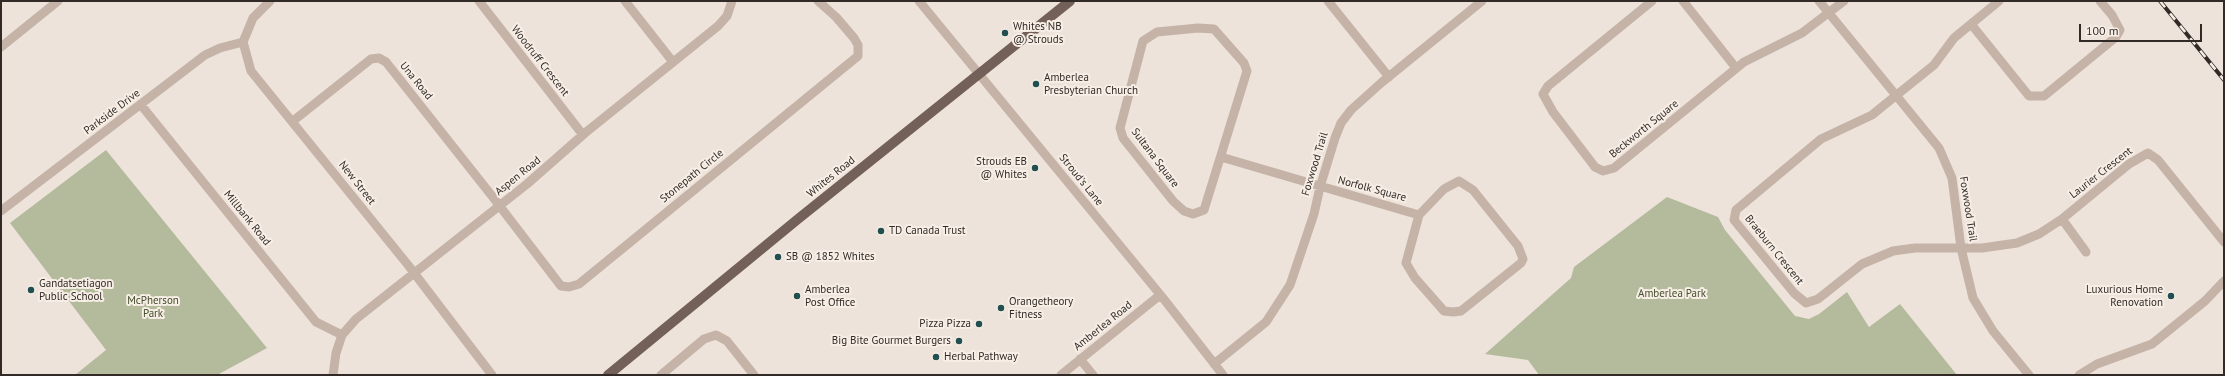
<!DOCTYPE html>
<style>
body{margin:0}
#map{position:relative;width:2225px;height:376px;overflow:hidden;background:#eee3da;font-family:"PT Sans",sans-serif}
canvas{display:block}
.frame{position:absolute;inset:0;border:2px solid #322a27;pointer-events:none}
.scale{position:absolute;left:2079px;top:24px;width:123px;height:18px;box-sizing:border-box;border:2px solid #322a27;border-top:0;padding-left:5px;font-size:12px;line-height:14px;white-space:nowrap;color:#322a27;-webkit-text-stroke:3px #f7eee6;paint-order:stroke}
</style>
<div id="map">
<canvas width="2225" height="376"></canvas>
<div class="frame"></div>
<div class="scale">100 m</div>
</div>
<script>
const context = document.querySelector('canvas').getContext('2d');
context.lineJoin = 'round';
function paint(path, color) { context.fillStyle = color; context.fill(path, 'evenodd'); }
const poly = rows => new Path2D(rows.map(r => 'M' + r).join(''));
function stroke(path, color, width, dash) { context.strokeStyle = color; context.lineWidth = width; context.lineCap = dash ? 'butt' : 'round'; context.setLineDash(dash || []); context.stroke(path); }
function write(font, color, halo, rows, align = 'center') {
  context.font = font + ' "PT Sans",sans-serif'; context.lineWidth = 4; context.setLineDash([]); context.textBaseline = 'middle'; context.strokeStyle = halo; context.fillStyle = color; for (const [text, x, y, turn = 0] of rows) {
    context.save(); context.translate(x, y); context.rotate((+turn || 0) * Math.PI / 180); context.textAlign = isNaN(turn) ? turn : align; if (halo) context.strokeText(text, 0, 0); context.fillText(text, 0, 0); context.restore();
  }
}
paint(poly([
 [106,150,267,348,217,375,75,375,106,350,10,223],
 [1667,197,1718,217,1725,230,1795,316,1809,319,1819,314,1847,292,1869,327,1900,304,1957,375,1539,375,1528,360,1485,354,1571,278,1574,267]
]), '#b3bb9c');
stroke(poly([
 [270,1,253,18,243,42,251,71,408,265,492,375],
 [479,1,583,135],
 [625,1,673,62],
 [919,1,1163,298,1223,375],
 [1328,1,1389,77],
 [1652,1,1548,86,1543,94,1553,112,1595,167,1603,171,1614,168,1744,62,1802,33,1844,1],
 [1683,1,1736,68],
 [1819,1,1939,148,1952,178,1961,248,1973,298,1993,331,2029,375],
 [1999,1,1971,24,2029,96,2044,96,2116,37,2120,30,2112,15,2100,1],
 [1971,24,1954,38,1934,65,1883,106,1872,115,1821,139,1736,210,1734,220,1794,293,1806,303,1818,299,1862,264,1893,251,1915,248,1982,248,2017,243,2039,234,2062,219,2129,164,2148,153,2158,160,2224,242],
 [1198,28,1214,29,1244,63,1247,71,1204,210,1193,214,1184,211,1173,201,1123,138,1120,128,1143,41,1157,32,1198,28],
 [1,47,58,1],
 [141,105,316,322,342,335],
 [293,121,371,59,379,58,386,62,492,196,561,286,569,287,579,284,858,56,858,45,854,38,836,17,818,1],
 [1221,157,1419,215],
 [1459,181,1473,190,1518,246,1523,259,1521,263,1461,311,1453,312,1444,311,1415,278,1406,263,1419,215,1444,189,1459,181],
 [1,211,205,55,220,48,243,42],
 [2062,219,2086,252],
 [1080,359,1093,375],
 [1214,364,1266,322,1290,285,1314,214,1320,187,1335,138,1341,123,1351,110,1381,83,1482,1],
 [333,375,336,353,342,335,356,319,527,184,585,133,718,26,727,16,732,1],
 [661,375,704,339,716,335,727,341,754,375],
 [1061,375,1160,295],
 [2079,375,2097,364,2152,344,2205,301,2224,281]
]), '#c5b3a7', 9);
stroke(poly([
 [608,375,798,219,1070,1]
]), '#736059', 10);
const rail = poly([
 [2160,1,2224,80]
]);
stroke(rail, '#322a27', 4);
stroke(rail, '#f7eee6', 2.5, [8]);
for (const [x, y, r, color] of [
 [1005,33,4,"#214f4f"],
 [1036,84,4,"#214f4f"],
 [1035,168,4,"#214f4f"],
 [881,231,4,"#214f4f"],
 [778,257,4,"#214f4f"],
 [31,290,4,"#214f4f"],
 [797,296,4,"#214f4f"],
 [2171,296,4,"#214f4f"],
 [1001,308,4,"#214f4f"],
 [979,324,4,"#214f4f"],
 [959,341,4,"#214f4f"],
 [936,357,4,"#214f4f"]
]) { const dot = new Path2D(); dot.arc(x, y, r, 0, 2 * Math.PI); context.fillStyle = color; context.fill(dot); stroke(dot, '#f7eee6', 1.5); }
write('11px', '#322a27', '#f7eee6', [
 ["Whites NB",1013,27],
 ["@ Strouds",1013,40],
 ["Amberlea",1044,78],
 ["Presbyterian Church",1044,91],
 ["Strouds EB",1027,162,"right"],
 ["@ Whites",1027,175,"right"],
 ["TD Canada Trust",889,231],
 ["SB @ 1852 Whites",786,257],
 ["Gandatsetiagon",39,284],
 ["Public School",39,297],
 ["Amberlea",805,290],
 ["Post Office",805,303],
 ["Luxurious Home",2163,290,"right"],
 ["Renovation",2163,303,"right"],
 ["Orangetheory",1009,302],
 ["Fitness",1009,315],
 ["Pizza Pizza",971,324,"right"],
 ["Big Bite Gourmet Burgers",951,341,"right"],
 ["Herbal Pathway",944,357]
], 'left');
write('11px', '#322a27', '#f7eee6', [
 ["Woodruff Crescent",540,61,52],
 ["Una Road",416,81,51],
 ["Parkside Drive",112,112,-37],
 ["Beckworth Square",1644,129,-39],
 ["Sultana Square",1155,158,53],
 ["Foxwood Trail",1315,164,-73],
 ["Laurier Crescent",2101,173,-38],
 ["Aspen Road",518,176,-39],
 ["Stonepath Circle",692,176,-39],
 ["Whites Road",831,177,-39],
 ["Stroud's Lane",1081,180,51],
 ["New Street",357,183,52],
 ["Norfolk Square",1372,189,15],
 ["Foxwood Trail",1968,209,81],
 ["Millbank Road",247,218,51],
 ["Braeburn Crescent",1774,250,51],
 ["Amberlea Road",1103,326,-39]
]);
write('11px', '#444e2d', '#f7eee6', [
 ["Amberlea Park",1672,294],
 ["McPherson",153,301],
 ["Park",153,314]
]);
</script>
